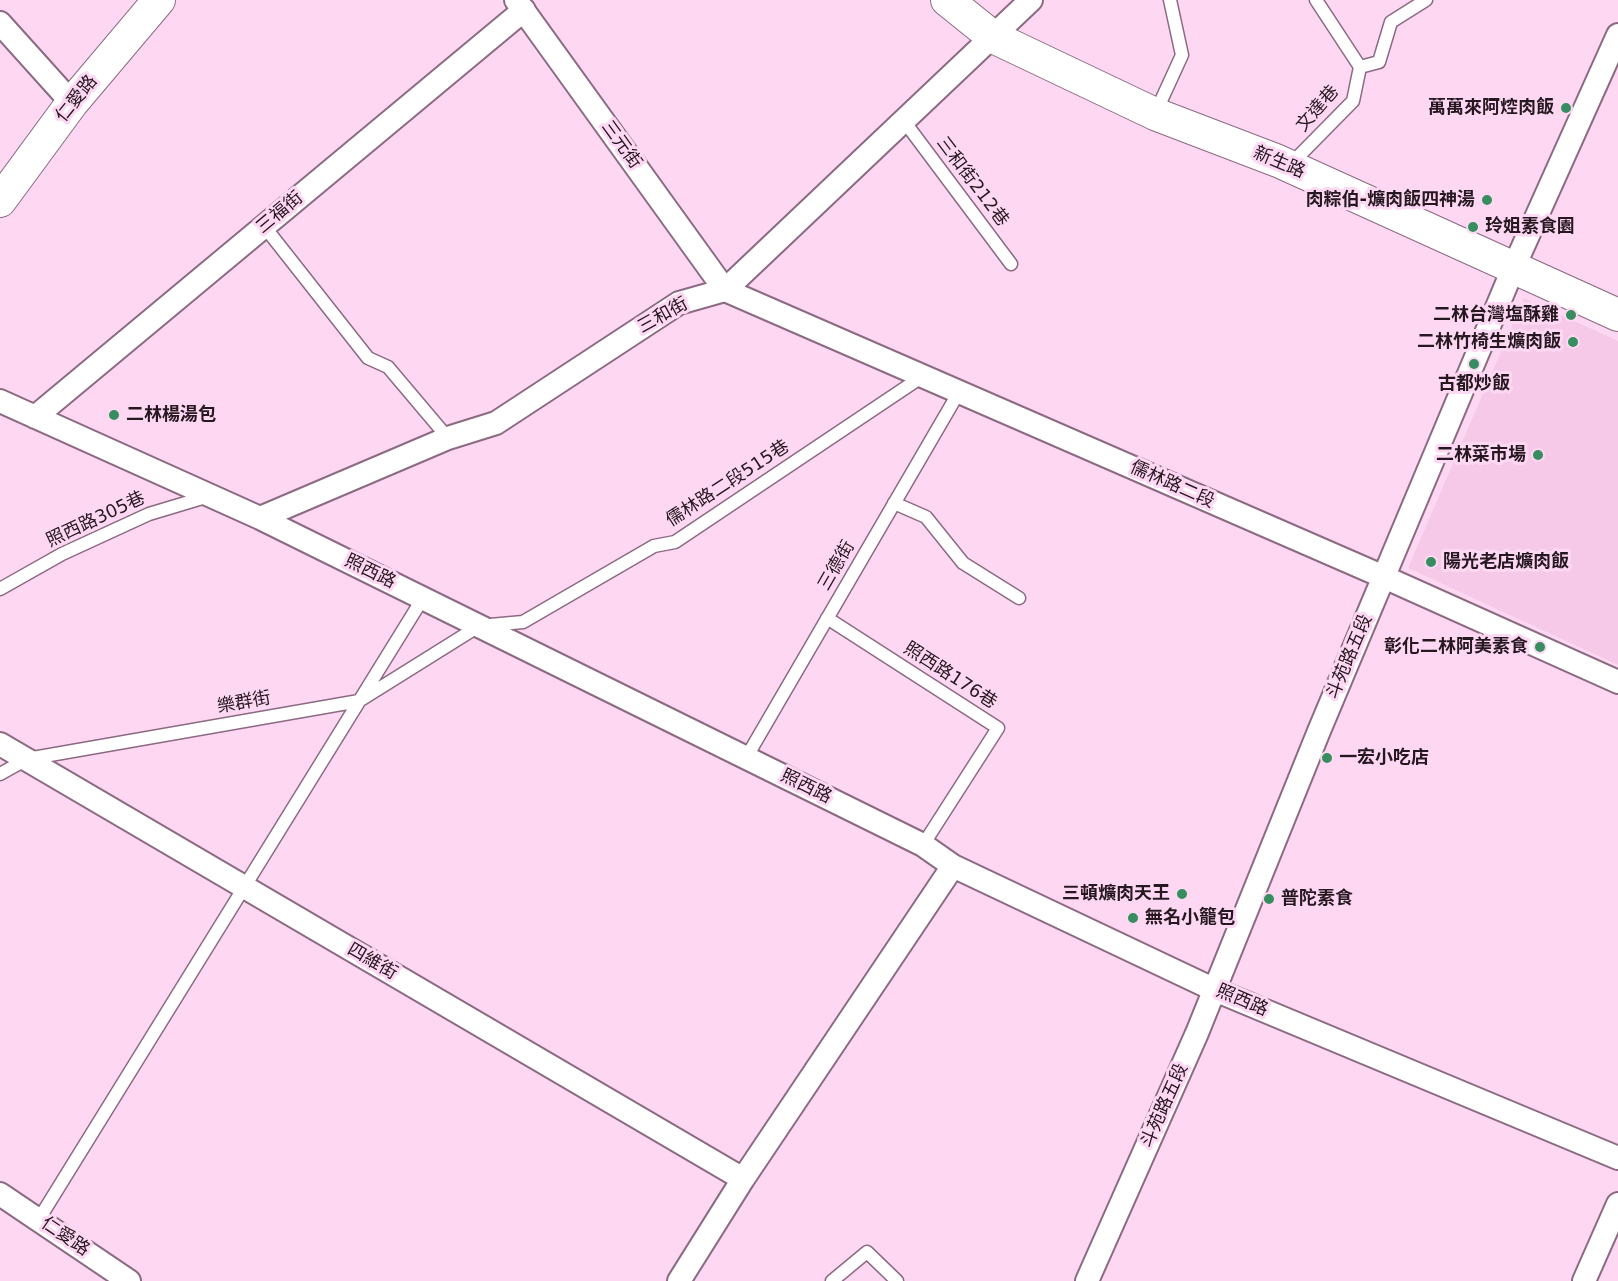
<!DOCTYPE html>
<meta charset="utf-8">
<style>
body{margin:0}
canvas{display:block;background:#fed8f3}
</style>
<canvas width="1618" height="1281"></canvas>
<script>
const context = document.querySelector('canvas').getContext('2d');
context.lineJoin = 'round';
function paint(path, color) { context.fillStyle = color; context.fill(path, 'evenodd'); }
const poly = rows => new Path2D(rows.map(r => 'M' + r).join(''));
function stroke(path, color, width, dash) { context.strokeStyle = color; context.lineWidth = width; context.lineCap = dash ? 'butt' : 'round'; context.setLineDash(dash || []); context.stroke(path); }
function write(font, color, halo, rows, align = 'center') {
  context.font = font + ' "DejaVu Sans","Noto Sans TC",sans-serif'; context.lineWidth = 6; context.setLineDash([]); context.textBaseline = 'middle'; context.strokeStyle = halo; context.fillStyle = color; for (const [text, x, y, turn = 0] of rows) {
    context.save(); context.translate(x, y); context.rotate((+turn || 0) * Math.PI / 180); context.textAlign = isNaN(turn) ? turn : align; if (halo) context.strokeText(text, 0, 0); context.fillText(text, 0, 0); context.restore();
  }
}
paint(poly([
 [1524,298,1618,341,1618,665,1408,568]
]), '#f6c9e9');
const lane = poly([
 [1316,0,1360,67],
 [1155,114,1182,55,1170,0],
 [904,121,1011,264],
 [1289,166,1353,101,1360,67,1379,62,1391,22,1426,0],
 [264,226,368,358,388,367,448,438],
 [894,503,926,517,963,563,1019,598],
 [0,589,62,554,149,514,209,496],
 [827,618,998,728,923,845],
 [746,758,959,392],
 [0,774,27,759,359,701,479,626,523,622,654,546,675,542,923,376],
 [39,1219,423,598],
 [832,1281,867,1252,897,1281]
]);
const street = poly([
 [516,0,725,290,1384,577,1618,682],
 [0,23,72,103],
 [0,401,260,518,923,845,953,866,1215,990,1618,1158],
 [35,417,524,10],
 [260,518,448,438,496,423,679,303,725,290,1031,0],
 [0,744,743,1179],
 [0,1194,129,1281],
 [679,1281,743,1179,953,866],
 [1087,1281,1197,1033,1319,731,1513,269,1618,35],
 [1584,1281,1618,1204]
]);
const secondary = poly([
 [947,0,993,37,1155,114,1278,161,1618,315],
 [0,201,72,103,159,0]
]);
stroke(lane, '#8c6a82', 15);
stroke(street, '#8c6a82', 26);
stroke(secondary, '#8c6a82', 34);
stroke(lane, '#fff', 12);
stroke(street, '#fff', 22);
stroke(secondary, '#fff', 32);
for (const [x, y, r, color] of [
 [1566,108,6,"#388d60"],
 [1487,200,6,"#388d60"],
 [1473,227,6,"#388d60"],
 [1571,315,6,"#388d60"],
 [1573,342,6,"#388d60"],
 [1474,364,6,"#388d60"],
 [114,415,6,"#388d60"],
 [1538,455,6,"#388d60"],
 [1431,562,6,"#388d60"],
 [1540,647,6,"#388d60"],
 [1327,758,6,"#388d60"],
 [1182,894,6,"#388d60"],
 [1269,899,6,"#388d60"],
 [1133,918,6,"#388d60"]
]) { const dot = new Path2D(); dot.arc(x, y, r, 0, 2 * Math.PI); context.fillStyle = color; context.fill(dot); stroke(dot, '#fed8f3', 2); }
write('18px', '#251821', '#fed8f3', [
 ["仁愛路",77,99,-51],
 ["文達巷",1318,109,-49],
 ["三元街",621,145,54],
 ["新生路",1279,163,23],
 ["三和街212巷",972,182,53],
 ["三福街",280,213,-40],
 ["三和街",663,316,-29],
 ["儒林路二段515巷",728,484,-33],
 ["儒林路二段",1172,485,24],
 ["照西路305巷",96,520,-25],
 ["三德街",837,566,-60],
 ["照西路",370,572,26],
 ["斗苑路五段",1350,657,-67],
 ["照西路176巷",950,676,33],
 ["樂群街",244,703,-10],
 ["照西路",806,787,26],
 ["四維街",372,962,30],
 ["照西路",1242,1001,23],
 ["斗苑路五段",1165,1106,-66],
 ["仁愛路",65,1237,34]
]);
write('bold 18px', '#251821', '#fed8f3', [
 ["萬萬來阿焢肉飯",1554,108],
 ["肉粽伯-爌肉飯四神湯",1475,200],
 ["玲姐素食園",1485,227,"left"],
 ["二林台灣塩酥雞",1559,315],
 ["二林竹椅生爌肉飯",1561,342],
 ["古都炒飯",1474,384,"center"],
 ["二林楊湯包",126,415,"left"],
 ["二林菜市場",1526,455],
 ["陽光老店爌肉飯",1443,562,"left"],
 ["彰化二林阿美素食",1528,647],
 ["一宏小吃店",1339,758,"left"],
 ["三頓爌肉天王",1170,894],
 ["普陀素食",1281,899,"left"],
 ["無名小籠包",1145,918,"left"]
], 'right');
</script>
